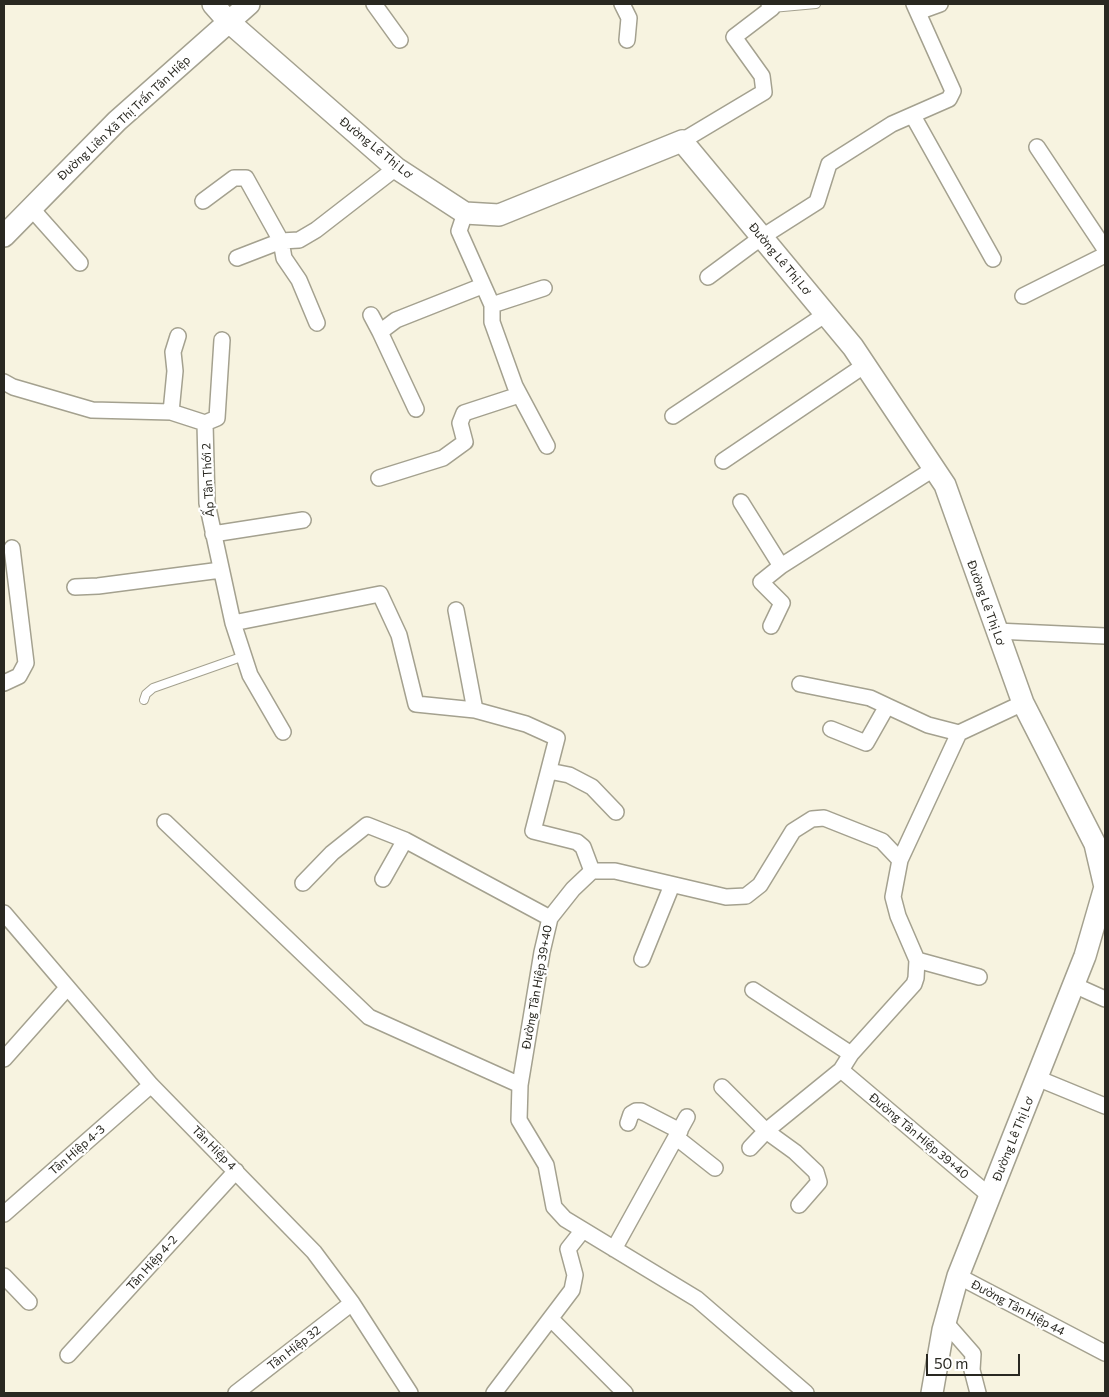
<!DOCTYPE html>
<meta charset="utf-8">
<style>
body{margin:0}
#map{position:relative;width:1109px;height:1397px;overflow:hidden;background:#f7f3e0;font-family:Commissioner,sans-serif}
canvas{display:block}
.frame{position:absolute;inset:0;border:5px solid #292821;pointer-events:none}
.scale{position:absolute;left:926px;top:1354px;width:94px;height:22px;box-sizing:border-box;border:2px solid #292821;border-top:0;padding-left:6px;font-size:15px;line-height:18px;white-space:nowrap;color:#292821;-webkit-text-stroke:4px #fff;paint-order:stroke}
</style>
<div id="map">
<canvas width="1109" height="1397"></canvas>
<div class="frame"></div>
<div class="scale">50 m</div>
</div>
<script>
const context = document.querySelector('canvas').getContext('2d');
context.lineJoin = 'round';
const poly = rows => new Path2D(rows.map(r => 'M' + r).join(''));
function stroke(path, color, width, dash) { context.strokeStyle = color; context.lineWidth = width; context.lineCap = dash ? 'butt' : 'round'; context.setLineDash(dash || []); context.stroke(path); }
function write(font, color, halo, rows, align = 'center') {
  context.font = font + ' Commissioner,sans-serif'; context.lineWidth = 4.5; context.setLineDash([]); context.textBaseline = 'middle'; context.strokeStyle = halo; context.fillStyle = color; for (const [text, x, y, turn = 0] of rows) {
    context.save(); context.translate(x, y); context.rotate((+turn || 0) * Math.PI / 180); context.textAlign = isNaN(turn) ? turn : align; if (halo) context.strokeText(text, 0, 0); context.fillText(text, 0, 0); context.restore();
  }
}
const lane = poly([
 [772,8,816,4],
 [144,700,146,694,153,688,244,656]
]);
const street = poly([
 [374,4,400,40],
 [622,4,629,18,627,40],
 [918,12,940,4],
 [913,116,993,259],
 [682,141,764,92,762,76,734,37,772,8,769,4],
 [1037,147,1105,249],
 [203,201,234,178,246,178,281,241,284,258,299,280,317,323],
 [31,208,80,263],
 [465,213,459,231,492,305,544,288],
 [237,258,281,241,299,240,316,230,396,168],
 [708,277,762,237,817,202,829,164,892,124,949,99,953,91,914,4],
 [1023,296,1105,255],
 [492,305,492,322,515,386,547,446],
 [371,315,380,332],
 [4,382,13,387,92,410,171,412,205,423,207,503,233,623,250,675,283,732],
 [416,409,380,332,396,320,482,286],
 [171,412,175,371,173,352,178,336],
 [673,416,826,314],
 [205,423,217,418,222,340],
 [723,461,865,365],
 [379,478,443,458,465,442,460,423,464,413,519,395],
 [741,502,781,566],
 [213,534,303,520],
 [75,587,98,586,221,570],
 [456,610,475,710],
 [233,623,380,594,399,635,416,704,475,710,526,724,557,738,533,831,577,842,583,847,592,871],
 [771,626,782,603,761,582,781,566,935,468],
 [996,631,1105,636],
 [4,683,19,676,26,663,12,548],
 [800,684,870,698,887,706,866,743,831,729],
 [887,706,928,725,959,733,1023,703],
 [549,771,569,775,592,787,616,812],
 [165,822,369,1017,520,1085],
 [900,860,959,733],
 [383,879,405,840],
 [303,883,332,853,367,825,405,840,550,918],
 [4,913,151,1085,314,1252,352,1303,410,1393],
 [642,959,672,885],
 [917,960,979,977],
 [1074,985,1105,999],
 [753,990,851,1054],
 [4,1059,67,988],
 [1037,1078,1105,1106],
 [722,1087,766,1131,795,1152,816,1172,819,1182,799,1205],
 [628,1123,631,1114,636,1111,641,1111,680,1131],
 [677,1138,715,1168],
 [750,1148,766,1131,841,1070],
 [4,1214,151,1085],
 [614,1249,687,1117],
 [4,1276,29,1302],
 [958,1276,1105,1353],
 [551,1319,625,1393],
 [945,1322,973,1354,972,1370,978,1393],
 [68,1355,236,1171],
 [236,1393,352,1303],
 [494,1393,572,1290,575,1275,568,1249,583,1230],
 [806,1393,697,1299,565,1219,554,1207,546,1165,519,1120,520,1085,542,952,550,918,573,889,592,871,615,871,726,897,746,896,760,885,793,831,812,819,824,818,882,841,900,860,893,897,898,916,917,960,916,978,914,984,851,1054,841,1070,990,1196]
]);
const secondary = poly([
 [213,4,228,21,396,168,465,213,499,215,682,141,853,347,945,485,1023,703,1095,844,1105,887],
 [4,236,117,121,249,4],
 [932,1393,943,1330,958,1276,1085,956,1105,887]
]);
stroke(lane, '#a4a18f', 10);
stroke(street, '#a4a18f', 18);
stroke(secondary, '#a4a18f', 24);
stroke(lane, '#fff', 8);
stroke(street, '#fff', 15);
stroke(secondary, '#fff', 21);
write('12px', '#292821', '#fff', [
 ["Đường Liên Xã Thị Trấn Tân Hiệp",124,118,-43],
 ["Đường Lê Thị Lơ",376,148,39],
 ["Đường Lê Thị Lơ",780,259,50],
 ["Ấp Tân Thới 2",208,480,-93],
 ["Đường Lê Thị Lơ",986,603,70],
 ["Đường Tân Hiệp 39+40",537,987,-80],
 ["Đường Tân Hiệp 39+40",919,1136,40],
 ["Đường Lê Thị Lơ",1013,1139,-68],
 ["Tân Hiệp 4",214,1148,45],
 ["Tân Hiệp 4-3",77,1150,-41],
 ["Tân Hiệp 4-2",152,1263,-48],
 ["Đường Tân Hiệp 44",1018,1308,28],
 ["Tân Hiệp 32",294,1348,-38]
]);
</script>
